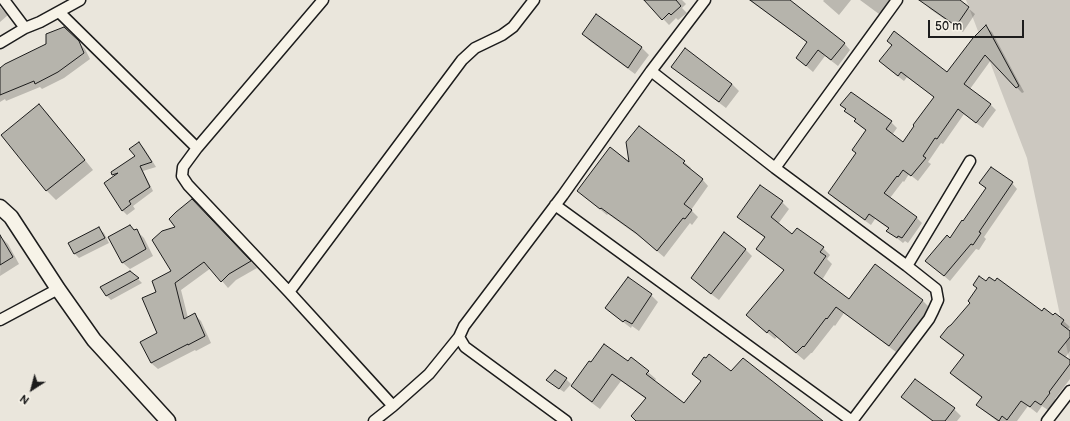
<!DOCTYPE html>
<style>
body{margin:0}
#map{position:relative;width:1070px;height:421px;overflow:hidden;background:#eae6dc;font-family:"Balsamiq Sans",sans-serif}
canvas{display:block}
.north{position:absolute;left:12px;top:369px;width:40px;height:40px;-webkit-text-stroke:3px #f7f3e8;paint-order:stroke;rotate:216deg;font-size:11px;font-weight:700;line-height:16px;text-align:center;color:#1c1c1c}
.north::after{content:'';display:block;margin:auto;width:14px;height:18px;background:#1c1c1c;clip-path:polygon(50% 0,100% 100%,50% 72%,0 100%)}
.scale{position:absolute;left:928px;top:20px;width:96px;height:18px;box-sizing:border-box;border:2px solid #1c1c1c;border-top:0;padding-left:5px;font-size:12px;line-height:14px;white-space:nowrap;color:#1c1c1c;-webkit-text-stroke:3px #f7f3e8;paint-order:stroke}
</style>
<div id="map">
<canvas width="1070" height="421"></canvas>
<div class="north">N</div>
<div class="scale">50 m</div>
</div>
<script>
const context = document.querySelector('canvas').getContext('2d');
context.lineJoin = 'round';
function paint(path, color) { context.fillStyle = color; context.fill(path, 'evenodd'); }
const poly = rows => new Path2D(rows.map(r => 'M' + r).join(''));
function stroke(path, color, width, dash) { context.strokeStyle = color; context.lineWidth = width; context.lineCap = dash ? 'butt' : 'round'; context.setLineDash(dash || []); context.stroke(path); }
paint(poly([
 [966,0,1070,0,1070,363,1027,158]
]), '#ccc8c0');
paint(poly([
 [645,0,682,0,686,4,682,8,687,13,678,20,676,18,669,25],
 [749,0,788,0,844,43,850,50,838,66,825,56,813,72,797,58,808,43],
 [824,0,851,0,839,15,823,1],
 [860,0,895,0,886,12,883,10,879,14],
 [925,0,958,0,968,8,975,14,963,32,930,9,924,2],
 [0,7,8,15,0,22],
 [597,16,642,48,649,55,635,74,590,41,583,34],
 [986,27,992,32,1024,92,1022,93,991,60,970,89,978,120,979,121,991,105,996,110,987,122,983,128,964,114,943,144,941,143,928,162,931,164,918,181,909,174,904,182,903,181,890,198,917,218,922,223,908,243,905,241,903,243,888,231,889,229,875,219,871,225,835,199,829,193,857,154,867,131,861,127,856,121,857,120,846,111,891,122,897,128,892,135,903,144,934,97,907,77,904,81,886,67,880,61,892,46,888,41,948,74],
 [64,28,85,49,90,59,64,78,42,89,40,87,6,101,5,99,0,102,0,70,47,45],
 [685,50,732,84,739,91,726,108,680,73,673,67],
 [39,105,48,114,93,170,56,200,47,191,2,135],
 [139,143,144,148,156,167,143,171,153,191,133,206,135,209,127,215,122,210,115,176,113,174,136,157],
 [684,162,691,168,689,170,702,179,708,186,691,210,698,217,692,225,690,223,664,257,644,240,608,214,607,215,585,197,631,164],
 [980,183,1012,183,1017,189,984,237,986,239,979,250,976,249,950,281,932,266,950,239,986,189],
 [782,202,789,209,778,224,793,235,823,248,830,255,827,259,832,264,822,280,849,301,876,265,923,301,930,308,896,352,844,313,835,326,834,325,812,353,811,353,804,360,777,337,775,339,755,323,785,271,765,256,758,249,765,238,746,224,738,216],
 [199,207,257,268,236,280,228,288,211,268,181,290,188,318,195,315,201,321,211,343,196,351,195,350,158,369,151,363,141,343,158,334,157,292,173,271,177,227],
 [99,229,104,233,109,243,79,258,75,254],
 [137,231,144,238,153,256,130,269,123,263,110,237],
 [1,237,8,244,19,264,0,276],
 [745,249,752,256,719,300,699,285,692,278],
 [138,279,142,283,111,300,106,295],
 [651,295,658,302,639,331,632,326,631,328,614,315,607,308],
 [1042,312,1054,317,1056,314,1070,327,1067,330,1070,333,1070,351,1065,358,1070,362,1070,379,1055,399,1055,400,1048,410,1042,406,1037,413,1028,406,1017,421,997,421,984,411,977,405,982,398,957,379,951,373,964,356,948,344,941,337],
 [628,362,648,372,656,379,654,382,684,405,702,382,693,374,732,372,822,421,637,421,646,399,621,381,600,409,580,394,572,386],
 [566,379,571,384,564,392,552,384,547,380],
 [903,397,954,409,961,416,957,421,932,421,909,404]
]), '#0003');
const building = poly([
 [644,0,676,0,681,6,671,15,669,13,662,20,644,0],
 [750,0,790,0,845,43,831,60,818,50,806,66,796,58,807,42,750,0],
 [919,0,960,0,969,7,956,26,919,0],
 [596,14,642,47,628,68,582,34,596,14],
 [986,25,1019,86,1016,88,985,55,964,84,991,104,982,116,976,123,958,109,937,139,935,138,923,156,926,158,911,176,903,170,898,177,897,176,885,192,884,193,917,217,902,238,898,236,897,238,886,231,889,228,869,214,865,220,828,193,856,153,852,150,866,130,854,121,856,119,844,111,846,109,840,105,851,92,892,121,886,129,903,142,914,126,913,125,934,97,901,72,898,76,879,61,892,45,887,41,894,31,947,72,973,38,986,25],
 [64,27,79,41,84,53,58,72,35,84,34,81,0,95,0,68,5,64,46,44,46,34,64,27],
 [685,48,732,84,719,102,671,67,685,48],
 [39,104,85,160,46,191,1,135,39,104],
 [639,126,685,161,683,163,703,179,684,204,692,210,685,219,683,218,657,251,636,233,601,208,600,209,577,191,610,147,629,162,626,142,639,126],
 [139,142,152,162,140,166,150,187,129,201,131,204,122,211,104,183,118,173,112,175,111,172,135,156,129,149,139,142],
 [991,167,1013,182,979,232,981,233,973,245,971,244,944,276,925,261,947,235,950,238,962,220,963,221,986,188,979,183,991,167],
 [760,185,783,201,771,217,792,234,797,228,824,247,820,252,826,256,814,273,849,299,875,264,923,300,889,346,836,307,827,319,826,318,804,347,803,346,796,353,769,330,767,333,746,315,784,270,756,249,765,237,737,217,760,185],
 [192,199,251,261,229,274,221,282,204,262,175,283,184,319,195,313,205,336,188,345,188,344,151,363,140,342,157,333,142,298,156,292,152,281,171,271,152,240,162,231,175,227,169,219,176,212,192,199],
 [130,225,134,230,137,229,146,249,122,263,108,237,130,225],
 [99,227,105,238,74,254,68,243,99,227],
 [724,232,746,249,711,294,691,278,724,232],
 [0,235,13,257,0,265,0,235],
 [130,271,139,278,106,296,100,287,130,271],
 [979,276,986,281,989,277,995,281,997,278,1042,311,1044,308,1053,315,1055,313,1064,320,1061,324,1070,331,1070,337,1058,352,1070,360,1070,364,1049,392,1050,393,1041,405,1035,401,1030,407,1021,401,1007,420,1002,416,999,421,976,405,982,397,950,373,964,355,940,337,948,327,951,325,970,303,968,301,977,288,973,285,979,276],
 [628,277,652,294,632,324,625,320,623,322,605,308,628,277],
 [604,344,628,361,631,357,649,371,646,374,684,403,701,381,692,374,704,357,706,358,709,354,731,371,743,358,823,421,636,421,631,416,646,398,612,374,592,402,571,386,589,361,591,362,604,344],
 [555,370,567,378,559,389,546,380,555,370],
 [915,379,955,408,945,421,933,421,901,397,915,379]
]);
paint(building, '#b6b4ac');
stroke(building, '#1c1c1c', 1);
const street = poly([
 [4,0,25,28],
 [323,0,197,148,183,167,182,176,188,185,289,292,393,406],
 [59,12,197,148],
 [0,43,25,28,40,22,80,0],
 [651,71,775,168,907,266,936,289,938,300,933,311,929,319,852,421],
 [775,168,897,0],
 [555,205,852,421],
 [907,266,970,161],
 [289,292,462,60,475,48,502,35,513,27,534,0],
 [0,320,58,289],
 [459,337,465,347,566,421],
 [374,421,393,406,429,374,459,337,464,326,563,195,651,71,705,0],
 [1047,421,1070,391]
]);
const secondary = poly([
 [0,207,11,217,58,289,94,340,168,421]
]);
stroke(street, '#1c1c1c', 13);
stroke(secondary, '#1c1c1c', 17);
stroke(street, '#f7f3e8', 10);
stroke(secondary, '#f7f3e8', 14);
</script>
